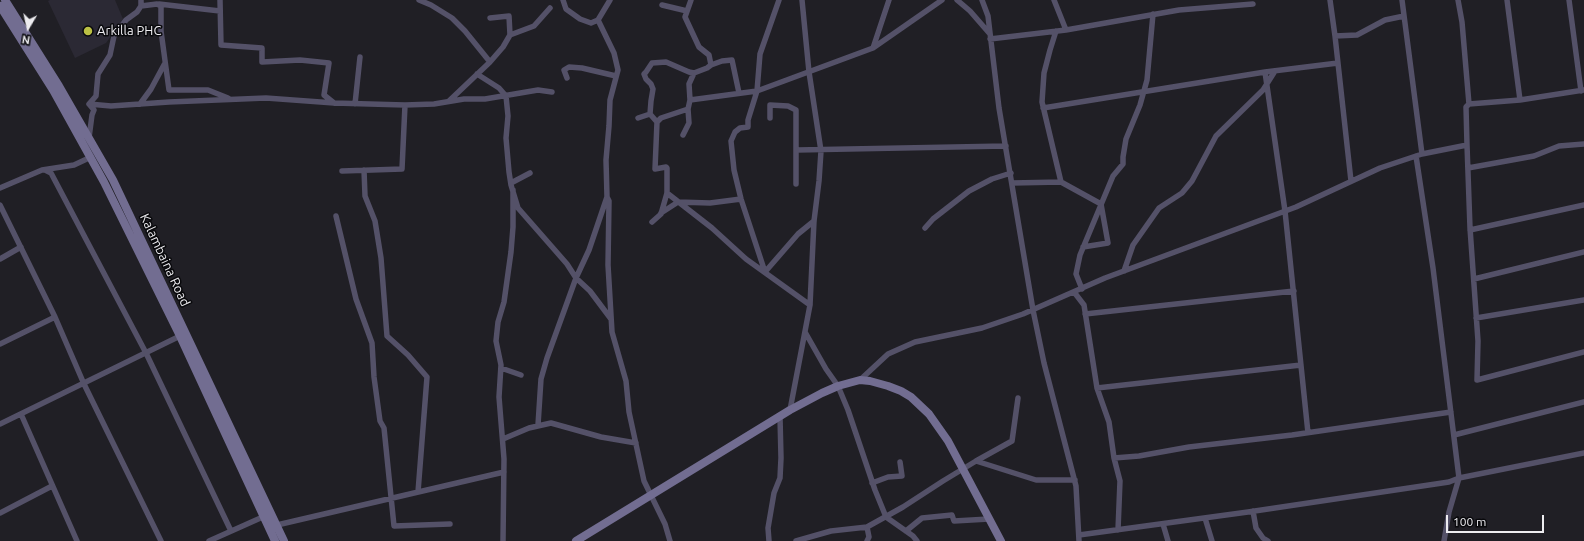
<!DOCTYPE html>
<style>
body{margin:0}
#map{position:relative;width:1584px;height:541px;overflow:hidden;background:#201f25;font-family:Ubuntu,sans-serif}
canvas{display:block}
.north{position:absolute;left:8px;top:8px;width:40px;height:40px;-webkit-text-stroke:3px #09090c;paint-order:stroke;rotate:189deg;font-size:11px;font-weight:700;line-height:16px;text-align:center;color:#edecf0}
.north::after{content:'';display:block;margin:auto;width:14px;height:18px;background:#edecf0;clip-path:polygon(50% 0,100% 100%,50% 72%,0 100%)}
.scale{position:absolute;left:1446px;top:515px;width:98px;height:18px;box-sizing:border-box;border:2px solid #edecf0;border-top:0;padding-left:5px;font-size:12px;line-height:14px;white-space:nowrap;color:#edecf0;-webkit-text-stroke:3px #09090c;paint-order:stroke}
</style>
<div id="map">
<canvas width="1584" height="541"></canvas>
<div class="north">N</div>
<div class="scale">100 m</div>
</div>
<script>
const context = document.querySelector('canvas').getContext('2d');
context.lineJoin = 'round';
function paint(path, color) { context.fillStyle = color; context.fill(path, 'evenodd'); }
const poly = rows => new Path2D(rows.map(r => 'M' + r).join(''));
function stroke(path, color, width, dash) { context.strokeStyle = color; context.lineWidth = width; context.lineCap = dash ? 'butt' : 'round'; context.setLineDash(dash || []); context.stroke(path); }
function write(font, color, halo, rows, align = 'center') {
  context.font = font + ' Ubuntu,sans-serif'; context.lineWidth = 3; context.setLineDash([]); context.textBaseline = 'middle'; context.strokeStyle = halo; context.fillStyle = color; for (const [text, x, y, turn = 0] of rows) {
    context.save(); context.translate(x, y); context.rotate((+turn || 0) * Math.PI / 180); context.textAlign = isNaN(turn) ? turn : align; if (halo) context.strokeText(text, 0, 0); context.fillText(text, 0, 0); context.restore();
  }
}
paint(poly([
 [50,0,115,0,123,19,106,43,75,58,48,1]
]), '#2b2934');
stroke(poly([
 [220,0,221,45,262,48,262,62,300,60,329,63,324,95,334,103],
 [419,0,431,5,452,18,465,31,490,62],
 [563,0,566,9,580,19,591,23,598,20,610,0],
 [691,0,685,17,699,47,709,55,711,65],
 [957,0,970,11,990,34],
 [982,0,988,16,999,108,1033,310,1044,363,1076,486,1079,541],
 [1054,0,1066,30],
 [1330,0,1335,36],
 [1402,0,1422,154],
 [1458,0,1462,22,1469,104],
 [1507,0,1520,100],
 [1569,0,1581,91],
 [159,4,220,11],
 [662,5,687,11],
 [141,6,157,4,161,6,161,31,169,90,208,90,228,98],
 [490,18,509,16,510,35],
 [1056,31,1050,50,1044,73,1042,102,1061,182,1101,204,1108,243,1083,247],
 [990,39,1066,30,1179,10,1253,4],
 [873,48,889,0],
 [1265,72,1285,211,1308,433],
 [477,74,499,88,506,96,508,116,506,138,509,172,511,185,518,208,567,264,576,278,590,291,611,319],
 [567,78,564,70,569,67,582,68,616,76],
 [690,100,757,91,873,48,942,0],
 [449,101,490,62,503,47,510,35,534,26,550,8],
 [89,104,111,106,169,102,266,98,334,103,405,105,434,104,464,99,485,99,538,90,552,92],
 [89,104,96,96,98,74,110,55,114,36,126,20,137,12,141,6,141,0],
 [89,104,94,110,92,115,89,138],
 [140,104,151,89,165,63],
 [355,104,360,57],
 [1043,108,1265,72,1338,63],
 [638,118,650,114],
 [770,118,770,105,788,106,796,110,796,184],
 [657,122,661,118,688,109,690,100,689,84,694,73],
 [683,135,689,123,688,109],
 [1467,145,1470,228,1478,341,1477,380,1584,352],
 [797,150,1006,146],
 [1416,156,1433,268,1459,478,1449,512,1444,541],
 [1468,168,1534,156,1559,146,1584,144],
 [45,170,51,173,146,353,231,531],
 [364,170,365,196,375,221,381,258,387,336,408,355,427,377,418,492],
 [342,171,402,169,405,105],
 [1351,181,1335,36,1357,35,1385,20,1404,16],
 [511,183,530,173],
 [1012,183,1061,182],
 [0,188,42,170,74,165,91,157],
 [667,193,712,228,746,259,810,305],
 [607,197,609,201,608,265,612,332,626,381,629,412,644,481,665,524,670,541],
 [0,205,55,317,84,384,161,541],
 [661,213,678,202,710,203,741,199],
 [336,216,356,299,372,343,374,377,380,421,384,428,394,526,450,524],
 [652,222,661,214,667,193,667,168,666,167,655,169,657,122,650,114,651,101,653,89,651,84,646,79,644,74,646,72,652,63,666,62,689,72,694,73,707,68,711,65,722,61,732,60,739,93],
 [925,228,933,219,969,191,992,179,1011,173],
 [1470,230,1584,205],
 [0,259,21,247],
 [1124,271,1133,245,1159,208,1182,193,1192,181,1216,136,1263,90,1275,71],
 [765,272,741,199,734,170,731,141,735,132,740,128,748,127,748,120,757,91,760,54,779,0],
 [765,272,798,234,814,221],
 [1474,279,1584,252],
 [1082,289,1076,274,1080,255,1113,176,1123,164,1123,157,1126,139,1140,105,1147,80,1153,14],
 [1074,292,1084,305,1097,388,1109,422,1114,458,1120,481,1118,530],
 [1085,314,1294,291],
 [1476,318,1584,300],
 [805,332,826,369,838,386,848,410,875,490,886,517,913,536,917,541],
 [0,344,55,317],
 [501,368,521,375],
 [860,380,888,354,915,342,982,328,1023,314,1105,278,1296,207,1380,168,1422,154,1467,145,1466,107,1469,104,1520,100,1584,90],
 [1097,388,1301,365],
 [790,410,810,305,814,221,819,181,821,151,809,72,802,0],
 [21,414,77,541],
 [0,424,180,336],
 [538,425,541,379,547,358,576,278,589,250,607,197,606,160,609,126,610,100,618,70,614,53,598,20],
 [1454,435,1584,402],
 [503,439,529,428,551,423,601,437,636,443],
 [1114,458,1139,456,1189,447,1292,435,1451,412],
 [976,461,1012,441,1018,398],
 [872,483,888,477,902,476,900,462],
 [1253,511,1256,528,1263,538,1268,541],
 [0,513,52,486],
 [1205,518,1212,541],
 [1163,524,1168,541],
 [277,525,504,472],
 [867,527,869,537,867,541],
 [906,531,922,518,952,515,954,521,989,519],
 [1079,535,1248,512,1449,482,1459,478,1584,453],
 [209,541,265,516],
 [503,541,504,459,499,397,501,365,496,341,498,322,504,302,511,252,513,227,513,190],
 [769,541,768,528,774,493,780,478,781,458,780,417],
 [796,541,831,531,867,527,903,507,943,481,976,461,1036,480,1075,480]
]), '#545168', 5.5);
stroke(poly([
 [5,0,59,86,113,180,284,541],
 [0,6,53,90,104,182,180,336,275,541],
 [576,541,790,410,822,393,838,386,860,380,870,381,888,386,901,391,911,397,929,414,948,441,1001,541]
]), '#726d91', 8);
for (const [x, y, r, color] of [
 [88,31,5,"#bbc044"]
]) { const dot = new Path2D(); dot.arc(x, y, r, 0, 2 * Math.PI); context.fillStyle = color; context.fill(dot); stroke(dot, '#09090c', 1.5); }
write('13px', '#edecf0', '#09090c', [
 ["Arkilla PHC",97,31]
], 'left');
write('13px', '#edecf0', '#09090c', [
 ["Kalambaina Road",165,260,65]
]);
</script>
